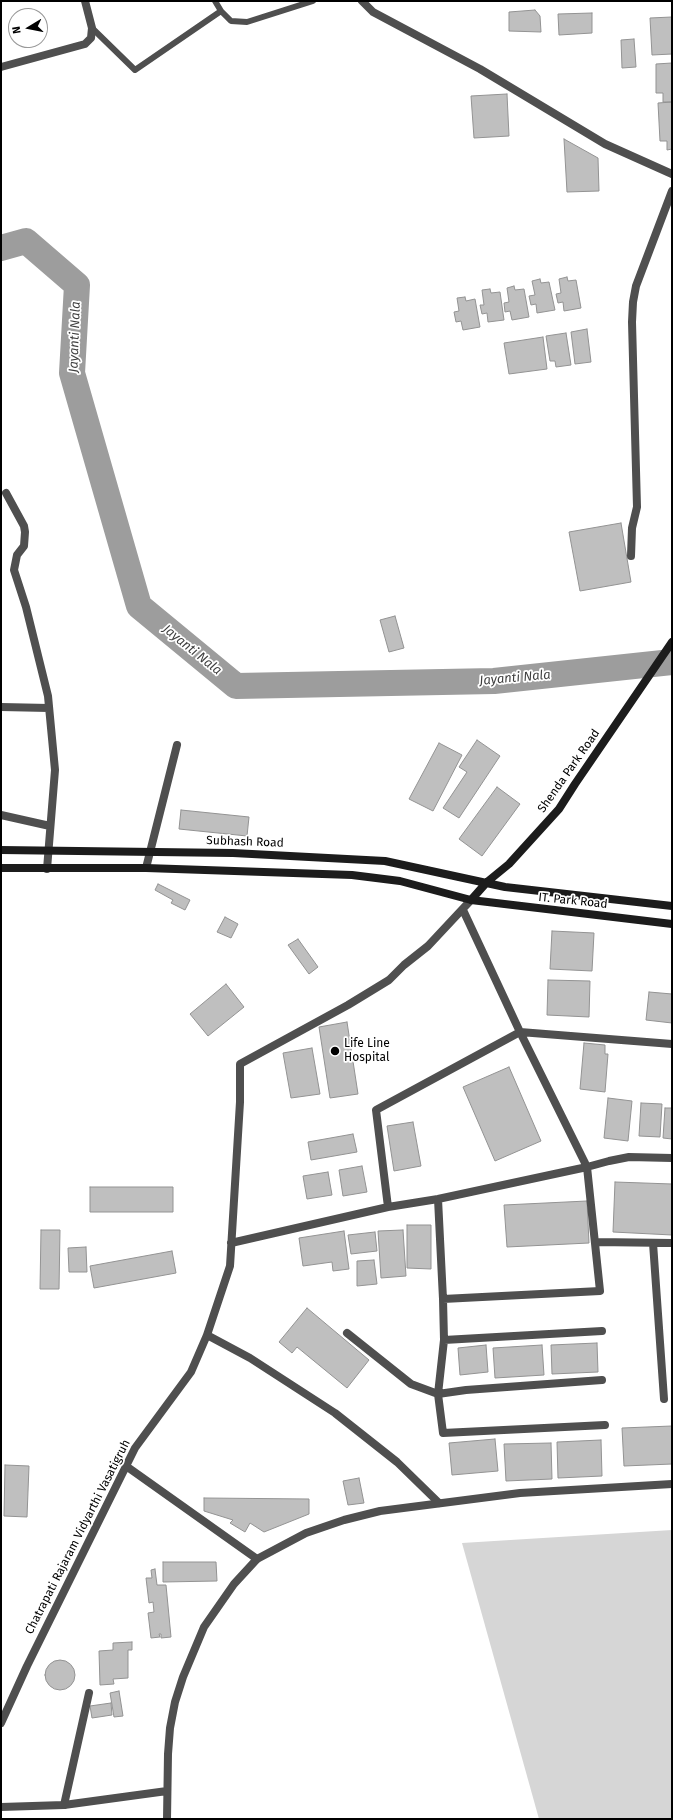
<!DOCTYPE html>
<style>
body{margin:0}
#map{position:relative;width:673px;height:1820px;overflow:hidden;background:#fff;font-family:"Fira Sans",sans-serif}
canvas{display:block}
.frame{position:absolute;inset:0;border:2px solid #000;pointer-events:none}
.north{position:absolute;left:8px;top:8px;width:40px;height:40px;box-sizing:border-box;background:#fff;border:1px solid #999;border-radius:50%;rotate:260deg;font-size:11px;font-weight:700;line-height:16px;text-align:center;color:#000}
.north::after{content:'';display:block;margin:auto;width:14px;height:18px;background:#000;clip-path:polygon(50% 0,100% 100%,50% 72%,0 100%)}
</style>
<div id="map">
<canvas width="673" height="1820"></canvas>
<div class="frame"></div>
<div class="north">N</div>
</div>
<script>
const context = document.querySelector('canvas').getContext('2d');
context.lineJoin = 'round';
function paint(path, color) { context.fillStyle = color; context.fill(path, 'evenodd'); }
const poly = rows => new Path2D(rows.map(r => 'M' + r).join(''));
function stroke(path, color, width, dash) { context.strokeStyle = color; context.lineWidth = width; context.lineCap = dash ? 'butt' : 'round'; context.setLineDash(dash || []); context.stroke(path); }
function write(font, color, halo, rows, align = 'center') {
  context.font = font + ' "Fira Sans",sans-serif'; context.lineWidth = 3.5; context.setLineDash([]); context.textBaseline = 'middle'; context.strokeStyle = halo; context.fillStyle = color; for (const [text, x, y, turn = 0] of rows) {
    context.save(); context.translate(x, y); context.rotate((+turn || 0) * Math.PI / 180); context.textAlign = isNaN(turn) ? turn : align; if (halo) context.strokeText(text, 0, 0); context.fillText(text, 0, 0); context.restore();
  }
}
paint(poly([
 [672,1530,672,1819,539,1819,462,1543]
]), '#d6d6d6');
stroke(poly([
 [1,248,26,241,77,285,72,373,139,606,236,686,494,681,672,662]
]), '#9d9d9d', 26);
const building = poly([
 [535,10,540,16,541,32,509,31,509,12,535,10],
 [592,13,592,33,559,35,558,14,592,13],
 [672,17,672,54,652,55,650,18,672,17],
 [634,39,636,67,622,68,621,40,634,39],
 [672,63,672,102,663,102,663,93,656,93,656,64,672,63],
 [507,94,509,136,474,138,471,96,507,94],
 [672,102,672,149,667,150,667,141,660,141,658,103,672,102],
 [564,139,598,158,599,191,567,192,564,139],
 [567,277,568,281,576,280,581,308,564,311,563,302,558,303,556,294,561,293,559,279,567,277],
 [540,279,541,283,549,282,555,310,537,313,536,304,531,305,529,296,535,295,532,281,540,279],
 [514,286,515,290,524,289,529,317,512,320,510,311,505,312,504,303,509,302,507,288,514,286],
 [490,289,491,293,500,292,504,320,488,322,487,313,482,314,480,305,484,305,482,290,490,289],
 [465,297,466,301,475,299,480,327,463,330,461,321,456,322,454,312,459,311,457,298,465,297],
 [587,329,591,362,575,364,571,332,587,329],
 [566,333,571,365,556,367,555,361,550,361,546,336,566,333],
 [543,337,547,369,509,374,504,343,543,337],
 [621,523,631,582,580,591,569,532,621,523],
 [395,616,404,648,389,652,380,620,395,616],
 [477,740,500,756,459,818,443,808,467,772,459,767,477,740],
 [439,743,462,755,433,811,409,799,439,743],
 [497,787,520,804,482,856,459,839,497,787],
 [181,810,249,817,247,836,179,829,181,810],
 [158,884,190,900,185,910,171,903,173,900,155,890,158,884],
 [225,917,238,924,231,938,217,932,225,917],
 [552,931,594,933,592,971,550,969,552,931],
 [298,939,318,967,309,974,288,945,298,939],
 [548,980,590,981,589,1017,547,1015,548,980],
 [226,984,244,1007,208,1036,190,1014,226,984],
 [649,992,672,994,672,1023,646,1020,649,992],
 [347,1022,358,1094,330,1098,319,1027,347,1022],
 [584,1043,605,1045,605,1054,608,1054,605,1092,580,1089,584,1043],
 [312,1048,320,1094,291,1098,283,1053,312,1048],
 [509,1067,541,1141,495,1161,463,1087,509,1067],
 [608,1098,632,1101,628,1141,604,1138,608,1098],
 [641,1103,662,1104,660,1137,639,1136,641,1103],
 [665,1108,672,1108,672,1139,663,1138,665,1108],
 [413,1122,421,1166,394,1171,387,1126,413,1122],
 [353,1134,357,1152,311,1160,308,1142,353,1134],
 [362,1166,367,1192,343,1196,339,1170,362,1166],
 [328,1172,332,1195,307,1199,303,1176,328,1172],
 [615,1182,672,1184,672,1235,613,1232,615,1182],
 [90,1187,173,1187,173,1212,90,1212,90,1187],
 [587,1201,589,1243,507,1247,504,1205,587,1201],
 [407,1225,431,1225,431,1269,407,1268,407,1225],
 [41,1230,60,1230,59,1289,40,1289,41,1230],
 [403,1230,406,1276,381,1278,378,1231,403,1230],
 [344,1231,349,1269,333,1271,332,1262,303,1266,299,1238,344,1231],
 [375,1232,377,1251,351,1254,348,1235,375,1232],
 [86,1247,87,1272,69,1272,68,1248,86,1247],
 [172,1251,176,1273,94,1288,90,1266,172,1251],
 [374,1260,377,1284,357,1286,357,1261,374,1260],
 [307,1308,369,1360,347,1388,297,1347,292,1353,279,1342,307,1308],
 [597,1343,598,1372,552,1374,551,1345,597,1343],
 [486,1345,488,1372,460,1375,458,1348,486,1345],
 [542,1345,544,1375,495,1378,493,1348,542,1345],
 [672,1426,672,1464,624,1466,622,1428,672,1426],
 [495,1439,498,1471,452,1475,449,1443,495,1439],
 [601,1440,602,1476,558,1478,557,1442,601,1440],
 [551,1443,552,1479,506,1481,504,1444,551,1443],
 [5,1465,29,1466,27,1517,4,1516,5,1465],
 [359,1478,364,1503,348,1505,343,1481,359,1478],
 [204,1498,309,1499,309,1514,264,1532,250,1523,245,1532,230,1523,233,1520,204,1511,204,1498],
 [163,1562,216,1562,217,1581,163,1582,163,1562],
 [155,1569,157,1585,166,1585,171,1637,161,1638,161,1634,159,1634,160,1637,151,1638,148,1613,154,1612,153,1602,149,1603,146,1578,152,1578,151,1570,155,1569],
 [132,1642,132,1650,128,1650,128,1678,113,1679,114,1684,100,1685,99,1651,113,1650,113,1643,132,1642],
 '45 1675a15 15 0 1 1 30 0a15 15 0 1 1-30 0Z',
 [119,1691,123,1716,114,1717,110,1693,119,1691],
 [111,1703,112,1715,92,1718,90,1706,111,1703]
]);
paint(building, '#bfbfbf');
stroke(building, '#939393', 1);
stroke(poly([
 [215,1,221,11,231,21,247,22,313,1],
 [92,28,135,70,221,11]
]), '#4f4f4f', 6);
stroke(poly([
 [362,1,373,12,480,69,605,144,672,174],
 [1,67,85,44,91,38,92,28,85,1],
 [6,493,24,526,25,532,24,546,17,555,14,570,26,607,48,696,55,770,47,869],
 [631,556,632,528,637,507,632,322,633,302,636,286,672,191],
 [1,707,49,708],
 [1,815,50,826],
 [146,868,177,745],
 [463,910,520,1032,672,1044],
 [438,1199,443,1299,444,1340,438,1394,443,1433,605,1425],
 [388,1207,376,1110,520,1032,587,1167,600,1291,443,1299],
 [596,1242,672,1243],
 [231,1243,388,1207,438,1199,587,1167,609,1161,629,1157,672,1158],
 [653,1243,664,1399],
 [347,1333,411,1384,438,1394,466,1390,602,1380],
 [207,1335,250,1358,335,1413,397,1462,439,1503],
 [444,1340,602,1331],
 [126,1466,257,1559],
 [1,1723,27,1666,135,1448,191,1372,207,1335,230,1266,240,1102,240,1064,348,1005,389,980,404,965,428,946,471,900],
 [64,1805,89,1693]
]), '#4f4f4f', 8);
stroke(poly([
 [1,1807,64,1805,167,1791],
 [167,1819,168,1754,170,1728,175,1702,183,1677,204,1627,234,1584,257,1559,306,1533,344,1520,380,1511,520,1493,672,1484]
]), '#4f4f4f', 8);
stroke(poly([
 [1,850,233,853,385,861,505,887,672,906],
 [1,868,146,868,352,875,400,881,471,900,672,924],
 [471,900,487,882,509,864,559,809,575,784,672,642]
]), '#1c1c1c', 8);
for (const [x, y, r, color] of [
 [335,1051,5,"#000"]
]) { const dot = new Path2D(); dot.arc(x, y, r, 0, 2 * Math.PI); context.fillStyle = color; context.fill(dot); stroke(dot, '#fff', 1.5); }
write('12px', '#000', '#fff', [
 ["Shenda Park Road",569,771,-55],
 ["Subhash Road",245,842,2],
 ["IT. Park Road",573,901,6],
 ["Chatrapati Rajaram Vidyarthi Vasatigruh",78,1537,-63]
]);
write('12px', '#000', '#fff', [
 ["Life Line",344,1044],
 ["Hospital",344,1058]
], 'left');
write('italic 13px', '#3e3e3e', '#fff', [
 ["Jayanti Nala",75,337,-88],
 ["Jayanti Nala",192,650,39],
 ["Jayanti Nala",515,678,-5]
]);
</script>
